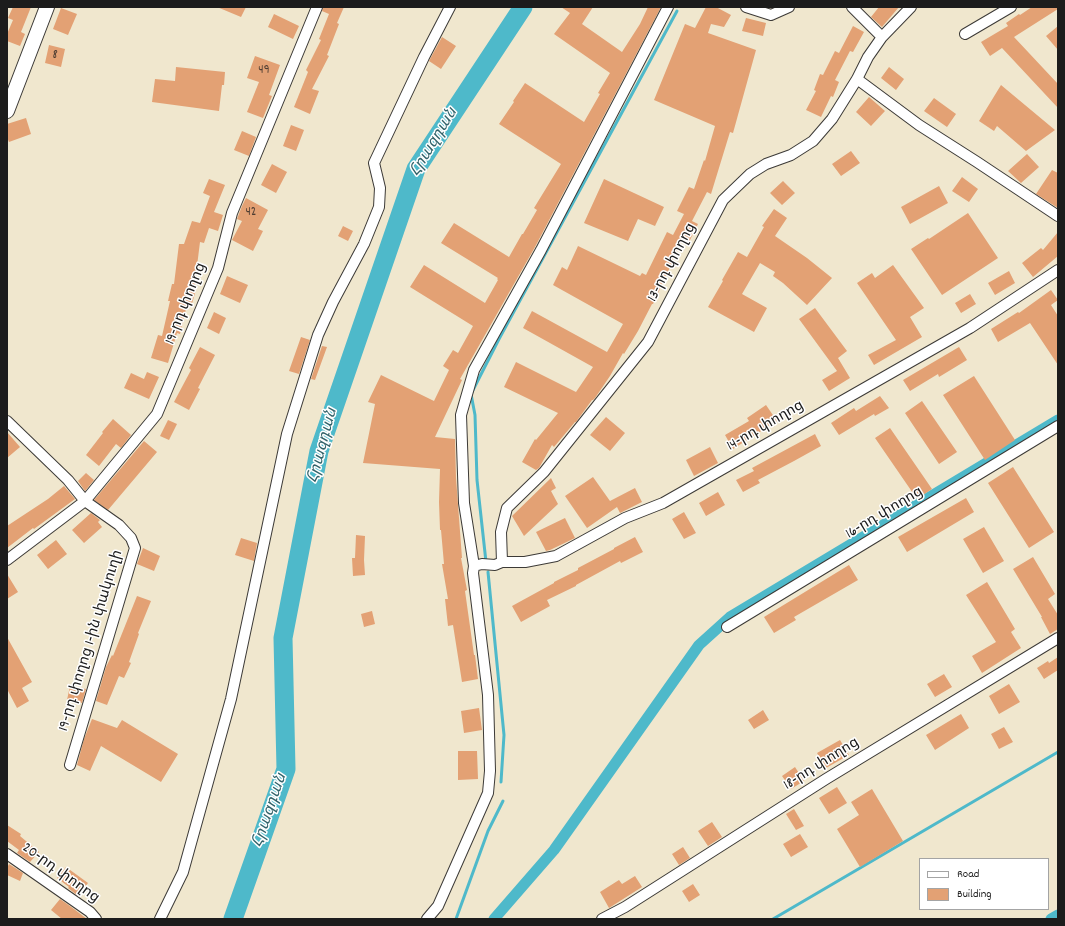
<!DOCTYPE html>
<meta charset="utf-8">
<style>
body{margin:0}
#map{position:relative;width:1065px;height:926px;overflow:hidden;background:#f0e7ce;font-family:Dekko,sans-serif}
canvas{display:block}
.frame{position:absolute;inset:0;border:8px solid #1c1c1c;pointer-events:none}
.legend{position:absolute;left:919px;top:858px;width:130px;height:52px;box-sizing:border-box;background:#fff;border:1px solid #a4a4a4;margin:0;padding:5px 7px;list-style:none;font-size:12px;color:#1c1c1c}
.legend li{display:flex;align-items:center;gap:8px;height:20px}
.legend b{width:20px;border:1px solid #a4a4a4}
</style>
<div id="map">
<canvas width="1065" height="926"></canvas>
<div class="frame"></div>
<ul class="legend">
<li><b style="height:5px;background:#fff"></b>Road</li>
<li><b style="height:11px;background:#e3a174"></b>Building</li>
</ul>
</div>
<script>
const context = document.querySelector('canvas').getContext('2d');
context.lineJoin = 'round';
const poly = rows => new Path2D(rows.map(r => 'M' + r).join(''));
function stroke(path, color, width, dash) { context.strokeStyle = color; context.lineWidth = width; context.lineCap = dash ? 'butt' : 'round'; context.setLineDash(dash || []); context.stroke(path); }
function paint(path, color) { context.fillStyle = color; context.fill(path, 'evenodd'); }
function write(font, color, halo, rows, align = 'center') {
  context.font = font + ' Dekko,"Noto Sans Armenian",sans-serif'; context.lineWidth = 3; context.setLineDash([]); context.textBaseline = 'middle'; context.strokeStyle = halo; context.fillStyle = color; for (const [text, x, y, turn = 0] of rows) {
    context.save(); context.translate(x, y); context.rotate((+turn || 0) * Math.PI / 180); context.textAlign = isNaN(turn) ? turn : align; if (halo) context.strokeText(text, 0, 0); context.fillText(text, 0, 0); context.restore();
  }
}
stroke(poly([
 [486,562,477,480,475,415,471,394,499,339,677,11],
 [488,572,504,735,501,782],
 [456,919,488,831,503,801],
 [773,919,1058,752]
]), '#4eb9ca', 3);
stroke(poly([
 [494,919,554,850,699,645,730,617,1058,420],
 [1051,919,1058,915]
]), '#4eb9ca', 11);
stroke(poly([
 [233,919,286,769,283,638,319,451,416,169,523,7]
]), '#4eb9ca', 19);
paint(poly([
 [13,7,31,7,21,32,25,34,20,46,7,41,7,34,13,20,8,18],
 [217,7,246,7,241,17],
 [323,7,344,7,337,23,339,24,327,55,329,56,312,89,319,91,310,114,294,107,308,72,306,70,321,40,319,39,329,14,322,11],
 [561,7,593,7,582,24,622,52,640,24,648,7,661,7,535,247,460,379,462,380,435,437,455,439,456,478,462,558,461,558,467,590,465,591,474,655,475,655,478,679,462,682,453,625,448,626,445,599,448,599,442,564,444,564,441,530,440,530,439,502,440,469,363,463,375,404,368,402,381,375,434,401,449,370,443,366,453,350,458,353,473,326,410,287,424,265,485,303,498,280,497,279,498,278,441,243,454,223,509,257,522,234,523,234,537,210,534,208,561,164,499,124,514,102,513,101,525,83,584,122,600,94,598,93,610,73,554,34,570,13],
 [706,7,716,7,731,15,724,27,711,24,708,33,756,50,733,133,730,132,711,194,707,192,692,221,698,224,689,242,683,239,672,261,673,261,653,304,652,304,638,331,624,354,623,353,610,376,595,398,593,400,592,400,576,422,575,422,554,447,552,445,539,468,536,470,522,462,535,439,536,440,558,413,504,387,516,362,576,392,593,367,523,328,532,311,607,352,623,324,553,285,562,267,567,270,578,246,640,276,642,273,646,275,667,232,673,235,684,214,677,211,689,187,694,189,704,160,705,161,715,126,654,100,685,24,695,28],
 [879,7,899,7,882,27,871,17],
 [1032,7,1058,7,1058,9,1014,37,1058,84,1058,108,1002,48,990,56,981,42,1008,26,1006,23,1019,14,1020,15],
 [61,8,77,14,68,35,53,29],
 [274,14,299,26,293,39,268,27],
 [746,18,766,23,763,36,742,31],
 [853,26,864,32,853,52,850,51,835,80,839,82,833,97,831,96,821,117,806,110,816,91,814,90,820,74,823,75,835,51,839,53],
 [1058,26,1058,50,1046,36],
 [442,37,456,46,441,69,429,61],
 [49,45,65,49,61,67,45,63],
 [255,56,280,65,269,95,272,96,263,118,247,112,259,82,247,78],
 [176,67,225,72,224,85,222,85,219,111,152,102,155,79,175,81],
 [889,67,904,79,896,90,881,78],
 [1001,85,1055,130,1026,151,997,126,994,131,979,121],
 [869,97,885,111,871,126,856,112],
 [934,98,956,114,947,127,924,111],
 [26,118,31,134,9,142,7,137,7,124],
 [291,125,304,130,296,151,283,146],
 [242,131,256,137,249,156,234,150],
 [851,151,860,163,841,176,832,164],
 [1027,154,1039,167,1021,183,1008,171],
 [272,164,287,172,276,193,261,185],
 [1052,170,1058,173,1058,208,1036,194],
 [962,177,978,189,969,202,952,191],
 [209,179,225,185,214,212,223,215,218,231,209,228,204,243,200,242,194,290,196,290,191,307,187,305,180,334,177,333,168,363,151,358,158,335,162,336,170,301,168,301,172,284,174,284,179,244,184,244,192,221,200,223,210,196,203,193],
 [604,179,664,207,655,226,638,219,628,241,584,223],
 [783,181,795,193,782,205,770,193],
 [939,186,948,203,910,224,901,207],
 [246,198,268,210,258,229,263,231,253,251,232,240,242,221,237,219,242,206],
 [774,209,787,218,775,236,807,258,832,278,807,305,783,283,773,276,775,272,760,263,742,294,767,308,754,332,708,307,723,281,722,280,738,252,747,257,764,227,762,226],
 [968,213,998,258,942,295,911,249,928,238,929,239],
 [343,226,353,231,348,241,338,236],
 [1058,232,1058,256,1033,277,1022,263,1041,248,1043,250],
 [893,265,924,308,910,317,922,337,874,365,868,355,896,340,857,283,872,273,875,278],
 [1009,271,1015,283,995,295,988,283],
 [227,276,248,285,240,303,220,294],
 [1051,290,1058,300,1051,305,1058,316,1058,365,1030,323,998,342,991,329,1018,312,1019,313],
 [970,294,976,304,961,313,955,303],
 [815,308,847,351,838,358,850,378,829,391,822,380,837,371,799,319],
 [214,312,226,318,219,334,207,328],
 [301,337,310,340,299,374,289,371],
 [322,346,327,347,315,380,311,379],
 [200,347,215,355,198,388,200,389,189,410,174,402,191,370,189,368],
 [959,347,967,360,939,377,938,374,910,391,903,380],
 [147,372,159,377,149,399,124,388,131,373,144,379],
 [974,376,1015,440,985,460,943,395],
 [880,396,889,408,875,416,874,414,839,435,831,423,854,408,856,411],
 [922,401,957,452,939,464,905,413],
 [766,405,777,421,733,449,725,435,749,421,747,418],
 [606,417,625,433,610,451,590,435],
 [113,419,131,435,121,448,116,444,99,466,86,455,103,433,102,432],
 [168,420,177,424,169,440,160,436],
 [890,428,932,489,917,499,875,438],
 [7,432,20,447,7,458],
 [815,434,821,446,794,461,758,480,760,483,743,492,736,480,754,471,752,468],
 [144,441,157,452,108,510,94,500],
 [710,447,718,463,694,476,686,460],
 [1013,467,1054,532,1029,548,988,483],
 [86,473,94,480,85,491,78,481],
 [593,477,610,501,635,488,642,502,620,513,617,507,587,528,565,496],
 [551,478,556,488,551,491,558,504,524,536,512,516],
 [64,486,75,499,34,529,33,528,7,548,7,526,48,499],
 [718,492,725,505,706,516,699,503],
 [966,498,974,512,907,552,898,537],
 [684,512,696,533,684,539,672,519],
 [91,513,100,520,98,522,102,527,84,543,72,530],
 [565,518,575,538,550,550,546,551,536,532],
 [984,527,1004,561,983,573,963,539],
 [356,535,365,536,364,560,365,575,353,576,352,558,355,558],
 [635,537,643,552,621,563,620,561,576,585,576,586,547,600,550,606,521,622,512,606,554,583,554,582,578,570,578,568,614,549,614,548],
 [241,538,257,543,254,561,235,555],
 [56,540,67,554,48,569,37,555],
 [143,548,160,556,154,571,137,564],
 [1033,557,1055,594,1048,599,1058,615,1058,629,1050,634,1041,617,1042,617,1013,569],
 [849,565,858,580,794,617,796,620,774,633,764,617],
 [7,574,18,592,7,599],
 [987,582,1015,629,1011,632,1021,648,982,673,972,656,996,642,966,595],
 [137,596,151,601,138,633,139,634,129,662,131,663,124,678,119,676,107,705,96,701,106,667,112,655,113,656],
 [372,611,375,624,364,627,361,614],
 [7,637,32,682,22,688,29,701,17,708,7,689],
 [1058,657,1058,670,1044,679,1037,668,1048,661,1049,663],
 [944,674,952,687,935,697,927,684],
 [1009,684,1020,702,999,714,989,696],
 [70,686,86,689,82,703,67,700],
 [479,708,482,730,464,733,461,711],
 [763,710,769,720,754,729,748,720],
 [961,714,969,728,935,750,926,735],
 [92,719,117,728,122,720,178,754,161,782,101,746,90,771,77,765,84,739],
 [1004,727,1013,742,999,749,991,734],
 [840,740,849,755,826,768,817,753],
 [458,751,477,751,478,779,458,780],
 [795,767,804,781,791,789,782,776],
 [837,787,847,803,829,814,819,798],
 [872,789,903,841,860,867,837,829,859,815,851,802],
 [794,809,804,826,796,830,786,814],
 [712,822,722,837,708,846,698,831],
 [7,825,21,834,20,836,39,852,30,862,17,853,19,850,7,841],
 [800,834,808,847,791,857,783,844],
 [683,847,690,858,679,865,672,854],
 [9,864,23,873,20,881,7,875,7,868],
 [66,867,88,883,78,896,68,888,69,887,57,878],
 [635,876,642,887,609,908,600,892,619,880,622,884],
 [693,884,700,895,689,902,682,891],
 [60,899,70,906,87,919,62,919,51,910]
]), '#e3a174');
const minor = poly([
 [746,7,771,15,789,7],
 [852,7,882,37],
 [965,34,1011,7],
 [857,79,919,125,977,162,1058,216],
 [7,421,68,480,85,501,119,525,131,538,135,548,70,765],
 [7,560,85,501,157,414,218,268,232,213,317,7],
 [502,562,501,532,507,508,544,472,648,342,723,200,750,174,766,164,791,155,813,141,832,119,857,79,868,57,882,37,911,7],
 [474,566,482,564,495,565,502,562,525,562,556,556,625,518,663,503,970,328,1058,270],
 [727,627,1058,426],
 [7,854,90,912,96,919],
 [160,919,183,872,231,699,287,434,318,335,333,302,364,244,379,207,380,188,374,163,424,57,450,7],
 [427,919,438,906,488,793,490,771,488,695,473,573,474,566,464,503,461,415,474,370,541,250,668,7],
 [602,919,625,907,826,779,1058,638]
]);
const secondary = poly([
 [7,111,47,7]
]);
stroke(minor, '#3c3a37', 12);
stroke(secondary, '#3c3a37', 16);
stroke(minor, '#fff', 10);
stroke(secondary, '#fff', 14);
write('13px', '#4e3d32', null, [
 ["8",55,56],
 ["49",264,71],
 ["42",251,213]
]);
write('15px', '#1c1c1c', '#fff', [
 ["13-րդ փողոց",673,263,-62],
 ["19-րդ փողոց",187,304,-68],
 ["14-րդ փողոց",766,427,-30],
 ["16-րդ փողոց",885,514,-31],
 ["19-րդ փողոց 1-ին փակուղի",92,641,-73],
 ["18-րդ փողոց",822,765,-32],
 ["20-րդ փողոց",60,874,36]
]);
write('italic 16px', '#32636a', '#fff', [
 ["Հրազդան",435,143,-59],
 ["Հրազդան",324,446,-75],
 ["Հրազդան",271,811,-71]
]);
</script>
